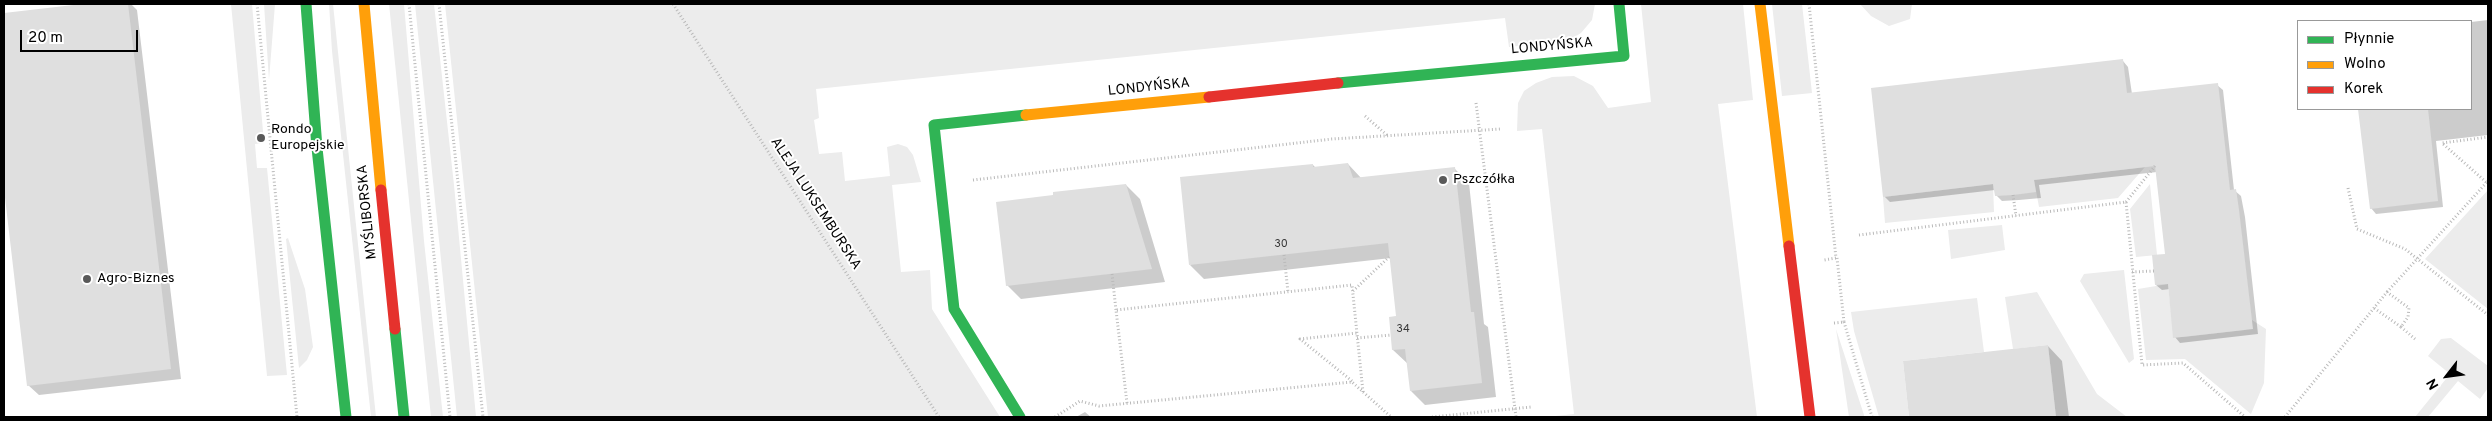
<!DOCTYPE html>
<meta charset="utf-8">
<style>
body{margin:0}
#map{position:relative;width:2492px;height:421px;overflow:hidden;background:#fff;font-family:Overpass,sans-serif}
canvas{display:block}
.frame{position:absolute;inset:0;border:5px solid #000;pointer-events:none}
.legend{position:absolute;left:2297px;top:20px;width:175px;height:90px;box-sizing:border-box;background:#fff;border:1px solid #999;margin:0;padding:6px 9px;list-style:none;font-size:15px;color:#000}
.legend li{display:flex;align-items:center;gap:10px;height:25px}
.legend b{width:25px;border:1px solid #999}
.north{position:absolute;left:2422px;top:351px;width:50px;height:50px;-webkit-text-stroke:4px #fff;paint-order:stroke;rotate:240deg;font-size:14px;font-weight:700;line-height:20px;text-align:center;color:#000}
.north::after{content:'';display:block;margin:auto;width:18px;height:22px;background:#000;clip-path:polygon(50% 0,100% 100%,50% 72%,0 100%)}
.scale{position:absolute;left:20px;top:30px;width:118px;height:22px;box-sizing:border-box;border:2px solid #000;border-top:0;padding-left:6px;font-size:15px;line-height:18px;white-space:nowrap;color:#000;-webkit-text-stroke:4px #fff;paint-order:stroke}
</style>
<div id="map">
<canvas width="2492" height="421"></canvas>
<div class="frame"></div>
<ul class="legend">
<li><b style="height:6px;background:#30b455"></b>Płynnie</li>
<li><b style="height:6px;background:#ff9f0a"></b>Wolno</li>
<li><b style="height:6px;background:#e5322d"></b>Korek</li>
</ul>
<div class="north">N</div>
<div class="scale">20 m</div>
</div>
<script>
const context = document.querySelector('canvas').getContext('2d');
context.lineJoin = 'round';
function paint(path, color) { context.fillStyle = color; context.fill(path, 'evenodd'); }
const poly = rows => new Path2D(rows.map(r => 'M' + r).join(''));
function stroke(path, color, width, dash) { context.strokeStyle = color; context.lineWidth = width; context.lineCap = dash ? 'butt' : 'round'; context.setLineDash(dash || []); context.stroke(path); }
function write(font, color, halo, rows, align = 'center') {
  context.font = font + ' Overpass,sans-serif'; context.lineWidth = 4; context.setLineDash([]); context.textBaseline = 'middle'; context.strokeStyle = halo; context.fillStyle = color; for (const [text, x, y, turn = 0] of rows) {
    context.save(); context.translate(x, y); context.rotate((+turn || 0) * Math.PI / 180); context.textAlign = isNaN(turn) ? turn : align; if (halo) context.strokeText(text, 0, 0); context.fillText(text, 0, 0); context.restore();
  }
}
paint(poly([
 [231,4,252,4,264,143,255,144,257,168,267,168,287,375,267,376],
 [264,4,275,4,269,80],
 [329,4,333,4,376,417,371,417,332,51],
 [389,4,404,4,424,241,443,417,431,417],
 [415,4,434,4,454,185,476,417,457,417],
 [445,4,1595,4,1592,20,1581,33,1568,41,1509,47,1505,18,816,89,819,118,814,120,819,154,842,152,845,181,890,176,887,147,898,144,907,147,913,155,921,182,892,185,901,272,930,270,932,309,1000,417,488,417],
 [1641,4,1743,4,1753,100,1718,104,1757,417,1546,417,1574,414,1542,129,1517,131,1518,103,1524,91,1536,83,1552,77,1574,76,1593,86,1608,108,1651,102],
 [1772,4,1802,4,1812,93,1782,96],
 [1860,4,1912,4,1910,19,1889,26,1871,16],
 [2145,167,2118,198,2039,207,2034,180],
 [1993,184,1994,212,1885,223,1883,197],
 [2150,184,2157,255,2136,257,2130,209],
 [2488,190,2488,309,2425,259],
 [2002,225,2005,250,1951,259,1948,230],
 [288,238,305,289,313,347,307,360,299,368,286,239],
 [2124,270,2134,359,2129,363,2080,281,2084,274],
 [2168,284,2173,330,2183,337,2244,330,2252,320,2266,329,2264,383,2251,414,2185,359,2146,360,2138,289],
 [2037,292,2097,394,2127,417,2056,417,2048,345,2013,349,2005,297],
 [1977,298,1984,352,1903,361,1909,417,1879,417,1854,331,1851,312],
 [1836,329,1864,415,1864,417,1849,417],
 [2451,338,2488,366,2488,388,2480,399,2458,381,2428,417,2415,417,2450,374,2428,356,2441,339]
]), '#ececec');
paint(poly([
 [93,4,131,4,137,10,181,379,39,395,28,385,4,179,4,14],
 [2488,20,2488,135,2436,141,2443,207,2376,214,2371,208,2359,109,2471,109,2471,22],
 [2123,61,2128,67,2132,94,2217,85,2223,90,2234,190,2241,196,2245,217,2258,334,2180,343,2175,337,2170,289,2162,290,2156,285,2166,255,2157,172,2039,185,2041,198,2019,200,2002,201,1996,195,1995,190,1890,202,1884,196],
 [1348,164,1362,179,1455,169,1469,183,1484,324,1488,327,1496,397,1425,405,1411,391,1408,364,1393,350,1397,317,1391,258,1204,279,1190,265,1313,165,1316,168],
 [1126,185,1140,199,1165,282,1021,299,1007,285],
 [2048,346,2062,361,2069,417,1910,417,1904,362],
 [1085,412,1091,417,1076,417]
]), '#0003');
paint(poly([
 [82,4,128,4,171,369,27,386,4,189,4,13],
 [2123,59,2127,93,2218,83,2230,190,2236,189,2239,210,2253,329,2173,338,2168,284,2155,285,2152,255,2165,254,2155,166,2034,180,2036,192,2013,195,1995,196,1993,184,1883,197,1871,88],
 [2358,109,2428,109,2438,201,2370,209],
 [1348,163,1353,178,1455,167,1471,312,1474,312,1482,383,1410,391,1405,349,1392,350,1389,317,1396,316,1388,243,1189,265,1180,177,1313,164,1313,167],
 [1126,184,1152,269,1006,286,996,202,1053,195,1053,192],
 [2048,345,2056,417,1909,417,1903,361]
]), '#dfdfdf');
stroke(poly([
 [257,4,297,417],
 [409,4,450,417],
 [439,4,483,417],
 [673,4,939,417],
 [1809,4,1836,258,1824,260],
 [1476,103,1516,417],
 [1365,116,1388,136],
 [973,180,1332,139,1501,129],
 [2486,182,2442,143,2488,137],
 [2348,188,2357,229,2405,249,2488,315],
 [2013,195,2016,216],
 [2126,202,2155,166],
 [1859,235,2126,202,2142,365,2183,363,2245,417],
 [1284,255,1288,292],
 [2132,272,2154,271],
 [1112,274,1116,310],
 [1353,291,1389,257],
 [2387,292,2488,181],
 [1844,322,1872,417],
 [1834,323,1844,322,1837,258],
 [2401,327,2415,339],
 [1357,338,1391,335],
 [1352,381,1300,339,1357,333],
 [1127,403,1116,310,1352,285,1363,392],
 [1055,417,1080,401,1099,406,1352,382,1391,417],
 [1432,417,1531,407],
 [2285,417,2374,308,2387,292,2409,308,2408,317,2401,327,2374,308]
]), '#b9b9b9', 3, [1, 2.5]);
stroke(poly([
 [306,4,317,148,346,417],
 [1338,83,1624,56,1619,4],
 [395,329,404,417],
 [1020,417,954,309,934,125,1026,115]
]), '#30b455', 11);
stroke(poly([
 [364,4,381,190],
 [1760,4,1789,246],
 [1026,115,1209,97]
]), '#ff9f0a', 11);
stroke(poly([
 [1209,97,1338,83],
 [381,190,395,329],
 [1789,246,1810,417]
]), '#e5322d', 11);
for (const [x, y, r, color] of [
 [261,138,5,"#595959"],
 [1443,180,5,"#595959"],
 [87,279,5,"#595959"]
]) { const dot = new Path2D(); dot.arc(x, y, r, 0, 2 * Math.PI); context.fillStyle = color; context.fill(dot); stroke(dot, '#fff', 2); }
write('11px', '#383838', null, [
 ["30",1281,245],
 ["34",1403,330]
]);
write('14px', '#000', '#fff', [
 ["LONDYŃSKA",1552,47,-5],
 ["LONDYŃSKA",1149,88,-6],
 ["ALEJA LUKSEMBURSKA",815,204,57],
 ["MYŚLIBORSKA",368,212,-96]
]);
write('14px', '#000', '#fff', [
 ["Rondo",271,130],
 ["Europejskie",271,146],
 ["Pszczółka",1453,180],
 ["Agro-Biznes",97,279]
], 'left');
</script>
